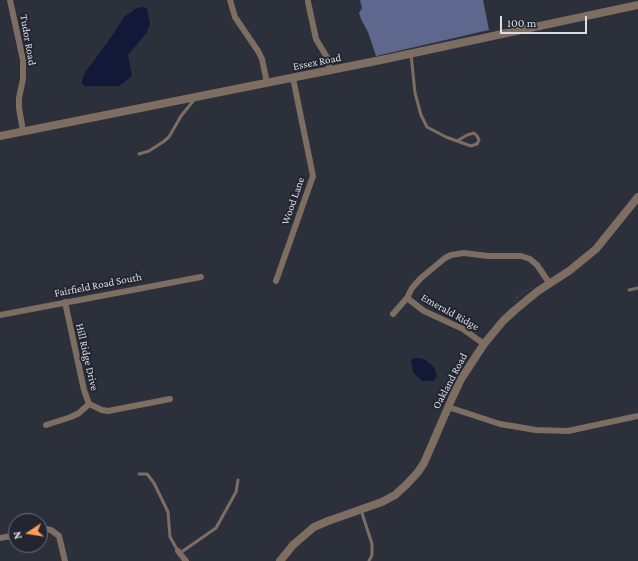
<!DOCTYPE html>
<style>
body{margin:0}
#map{position:relative;width:638px;height:561px;overflow:hidden;background:#2c303b;font-family:"Crimson Pro",serif}
canvas{display:block}
.north{position:absolute;left:8px;top:513px;width:40px;height:40px;box-sizing:border-box;background:#232631;border:1px solid #6d7079;border-radius:50%;rotate:258deg;font-size:11px;font-weight:700;line-height:16px;text-align:center;color:#dcdee5}
.north::after{content:'';display:block;margin:auto;width:14px;height:18px;background:#fd9d54;clip-path:polygon(50% 0,100% 100%,50% 72%,0 100%)}
.scale{position:absolute;left:500px;top:16px;width:87px;height:18px;box-sizing:border-box;border:2px solid #dcdee5;border-top:0;padding-left:5px;font-size:12px;line-height:14px;white-space:nowrap;color:#dcdee5;-webkit-text-stroke:3px #232631;paint-order:stroke}
</style>
<div id="map">
<canvas width="638" height="561"></canvas>
<div class="north">N</div>
<div class="scale">100 m</div>
</div>
<script>
const context = document.querySelector('canvas').getContext('2d');
context.lineJoin = 'round';
function paint(path, color) { context.fillStyle = color; context.fill(path, 'evenodd'); }
const poly = rows => new Path2D(rows.map(r => 'M' + r).join(''));
function stroke(path, color, width, dash) { context.strokeStyle = color; context.lineWidth = width; context.lineCap = dash ? 'butt' : 'round'; context.setLineDash(dash || []); context.stroke(path); }
function write(font, color, halo, rows, align = 'center') {
  context.font = font + ' "Crimson Pro",serif'; context.lineWidth = 4; context.setLineDash([]); context.textBaseline = 'middle'; context.strokeStyle = halo; context.fillStyle = color; for (const [text, x, y, turn = 0] of rows) {
    context.save(); context.translate(x, y); context.rotate((+turn || 0) * Math.PI / 180); context.textAlign = isNaN(turn) ? turn : align; if (halo) context.strokeText(text, 0, 0); context.fillText(text, 0, 0); context.restore();
  }
}
paint(poly([
 [360,0,483,0,489,30,376,56,368,32,361,19,359,13,362,8]
]), '#5e688f');
paint(poly([
 [143,7,147,9,150,24,147,32,128,55,132,76,119,86,85,86,82,84,82,79,83,78,84,74,110,39,124,17,137,8],
 [416,358,424,359,434,367,437,376,434,381,422,381,413,372,411,360]
]), '#121838');
stroke(poly([
 [400,49,398,32,400,20,407,10,408,0],
 [515,301,521,293,531,288]
]), '#6b6f78', 1, [1, 3]);
stroke(poly([
 [411,54,415,93,421,115,427,127,446,137,457,141,467,135,474,133,477,136,479,140,477,144,471,146,457,141],
 [139,154,149,151,163,142,169,137,181,116,194,100],
 [629,290,638,288],
 [139,474,147,474,154,483,168,512,170,537,178,551],
 [361,510,372,544,372,555,369,561],
 [180,553,216,528,236,492,238,480]
]), '#7e6d61', 3);
stroke(poly([
 [10,0,23,60,23,79,19,98,19,108,23,131],
 [230,0,235,17,258,51,262,59,267,83],
 [308,2,316,39,328,59,329,70],
 [276,281,313,176,293,78],
 [65,302,84,390,89,404,102,410,108,411,170,399],
 [393,314,407,298],
 [0,315,201,277],
 [484,344,463,329,424,311,407,298,412,288,421,278,445,258,451,255,464,253,488,256,521,256,530,259,537,265,550,284],
 [448,407,500,424,536,430,568,431,638,416],
 [46,425,71,417,79,413,89,404],
 [40,530,46,529,51,530,59,536,65,561],
 [0,538,16,535],
 [178,551,186,561]
]), '#7e6d61', 6);
stroke(poly([
 [0,136,381,60,638,5],
 [280,561,293,545,314,527,328,521,382,502,395,495,406,485,418,472,424,463,453,396,461,379,484,344,503,321,515,310,538,291,569,271,596,249,638,197]
]), '#7e6d61', 8);
write('11px', '#dcdee5', '#232631', [
 ["Tudor Road",28,40,80],
 ["Essex Road",317,62,-11],
 ["Wood Lane",293,201,-71],
 ["Fairfield Road South",98,285,-11],
 ["Emerald Ridge",450,312,29],
 ["Hill Ridge Drive",87,357,77],
 ["Oakland Road",450,381,-62]
]);
</script>
